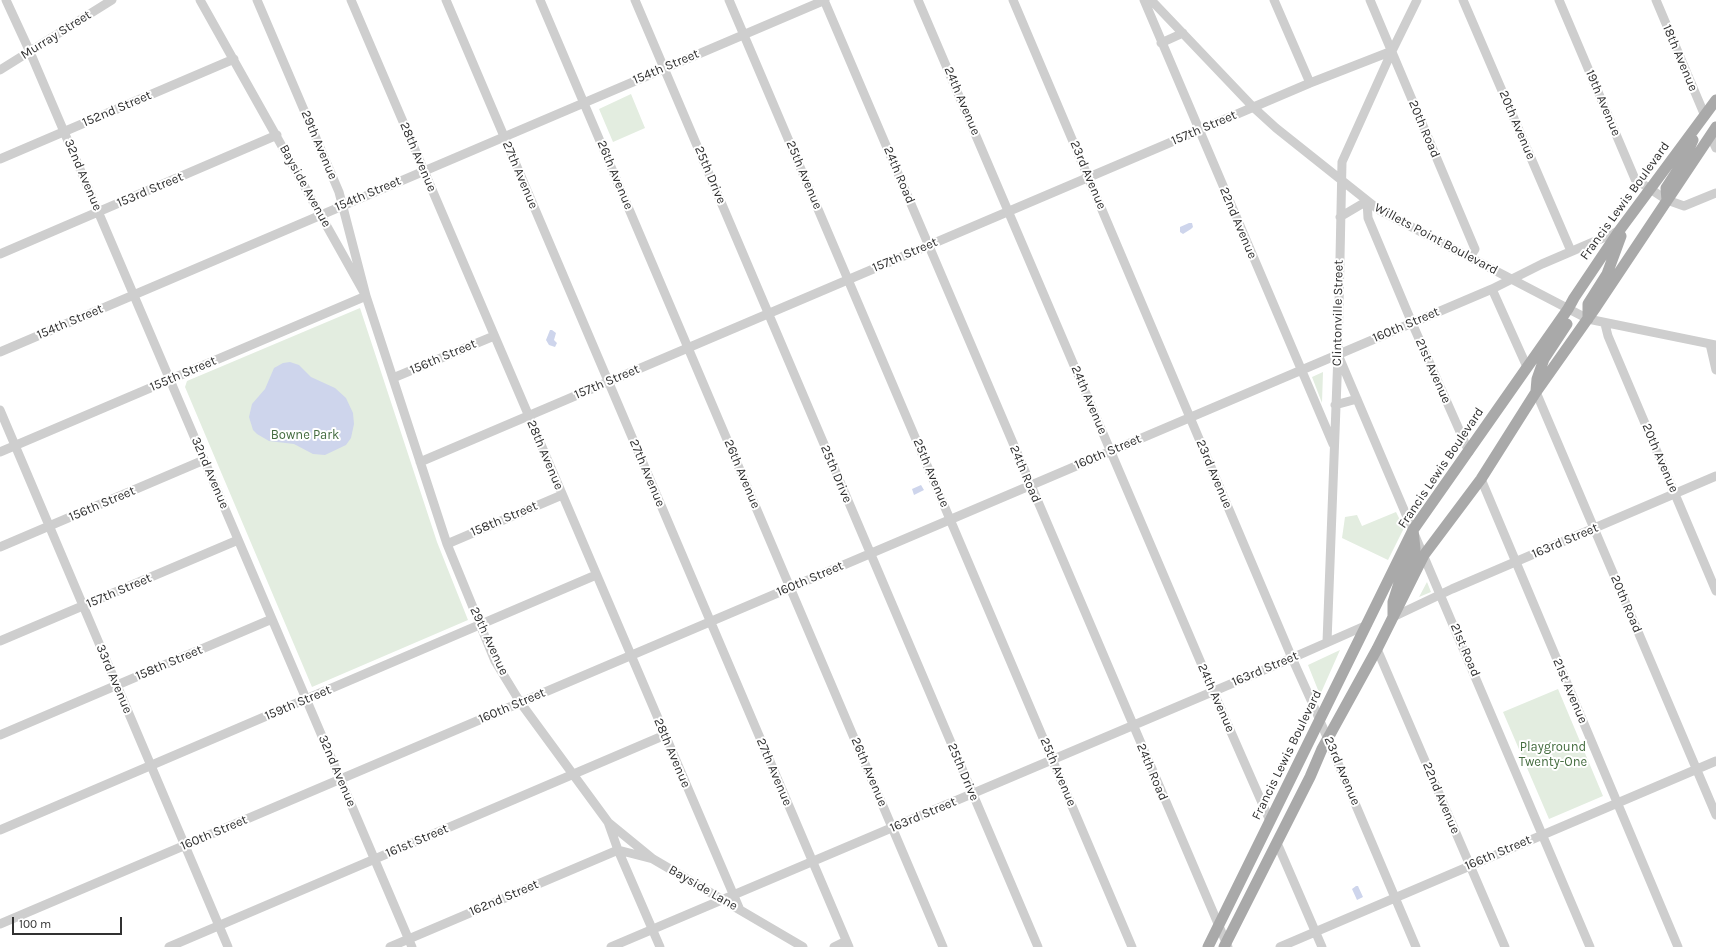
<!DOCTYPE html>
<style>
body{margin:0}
#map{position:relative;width:1716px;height:947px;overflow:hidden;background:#fff;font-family:Karla,sans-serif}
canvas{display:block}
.scale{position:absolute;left:12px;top:917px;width:110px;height:18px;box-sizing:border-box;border:2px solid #313131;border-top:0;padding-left:5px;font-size:12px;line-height:14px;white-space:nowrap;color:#313131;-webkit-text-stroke:3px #fff;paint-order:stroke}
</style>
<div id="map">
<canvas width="1716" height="947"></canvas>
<div class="scale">100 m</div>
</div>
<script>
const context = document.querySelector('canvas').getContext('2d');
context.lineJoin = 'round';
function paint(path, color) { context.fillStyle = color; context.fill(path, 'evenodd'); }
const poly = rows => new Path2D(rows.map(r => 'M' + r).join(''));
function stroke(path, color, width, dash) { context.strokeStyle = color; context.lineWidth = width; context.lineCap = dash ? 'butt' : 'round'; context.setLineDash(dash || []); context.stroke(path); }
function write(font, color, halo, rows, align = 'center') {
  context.font = font + ' Karla,sans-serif'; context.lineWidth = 4; context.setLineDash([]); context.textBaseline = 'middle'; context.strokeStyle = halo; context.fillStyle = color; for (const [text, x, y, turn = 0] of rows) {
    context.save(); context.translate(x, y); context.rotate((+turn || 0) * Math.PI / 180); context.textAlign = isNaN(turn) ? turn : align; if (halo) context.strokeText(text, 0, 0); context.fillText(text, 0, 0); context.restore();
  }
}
paint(poly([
 [631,94,645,128,613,142,599,109],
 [360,308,437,542,468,620,312,687,185,387,187,381],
 [1323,372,1322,403,1312,377],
 [1396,512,1404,528,1388,560,1342,538,1345,517,1357,515,1362,526],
 [1427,582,1431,592,1419,597],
 [1340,650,1320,695,1308,665],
 [1558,689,1603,796,1549,819,1503,712]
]), '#e3ede0');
paint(poly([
 [1189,223,1192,223,1193,227,1191,229,1183,234,1180,232,1180,227],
 [550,330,552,330,556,333,554,340,557,343,555,347,549,345,546,340],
 [290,362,299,365,311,377,335,388,346,398,353,413,354,424,351,438,346,445,325,455,313,454,294,444,269,441,257,434,253,430,249,417,252,404,265,389,274,368,283,363],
 [921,485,924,490,914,495,912,489],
 [1356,886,1358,886,1363,897,1357,900,1352,889]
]), '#ced5ec');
stroke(poly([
 [6,0,30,52,412,947],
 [200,0,366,296,447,544,495,661,520,702,608,822,618,850,660,947],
 [351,0,740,910],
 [446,0,849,947],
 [540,0,943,947],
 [635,0,1038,947],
 [729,0,1132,947],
 [824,0,1228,947],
 [918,0,1213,691,1270,821],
 [1013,0,1292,658,1315,709,1416,947],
 [1144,0,1333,444],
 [1151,0,1253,107,1276,128,1379,210,1588,319,1716,345],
 [1274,0,1310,83],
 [1370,0,1475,249,1470,257],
 [1463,0,1571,251],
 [1559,0,1635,179,1667,200,1684,206,1716,193],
 [1656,0,1705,116],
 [1161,43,1183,33],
 [0,70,112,0],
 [1710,135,1716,148],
 [0,159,234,59],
 [1367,201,1368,218,1412,323,1469,452],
 [1340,217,1367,201],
 [0,254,277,135],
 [1492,289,1527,367],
 [1605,324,1608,336,1716,591],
 [1710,344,1716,370],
 [0,352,825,0],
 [1339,357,1590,947],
 [393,378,494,336],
 [1536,392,1716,815],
 [1335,405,1357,399],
 [0,410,228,947],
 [0,452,366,296,339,192,257,0],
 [420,462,1310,83,1392,51],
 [1481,479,1678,947],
 [447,544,562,495],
 [0,547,204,460],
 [1393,617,1452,589,1716,476],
 [0,641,238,540],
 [1327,642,1338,354,1342,162,1392,51,1417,0],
 [1377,649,1505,947],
 [0,735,272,619],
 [609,823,653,859,803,947],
 [0,830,596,575],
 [1277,843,1322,947],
 [0,924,1492,289,1542,264,1619,231],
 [169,947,665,735],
 [390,947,618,850,653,859],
 [611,947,1292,658,1367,625],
 [834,947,846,941],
 [1280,947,1716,761]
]), '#cecece', 9);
stroke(poly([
 [1667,200,1666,188,1683,162,1693,140],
 [1588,319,1588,304,1607,274,1621,236],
 [1536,391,1537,379,1544,359,1567,324],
 [1393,616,1393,602,1400,580,1415,549,1413,530],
 [1208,947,1413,530,1568,309,1574,298,1619,231,1716,100],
 [1224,947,1310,777,1322,749,1377,649,1424,555,1481,479,1536,392,1596,307,1716,127]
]), '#a9a9a9', 11);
write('13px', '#313131', '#fff', [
 ["Murray Street",56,35,-32],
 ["18th Avenue",1680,58,67],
 ["154th Street",666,67,-23],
 ["24th Avenue",962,101,67],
 ["19th Avenue",1603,103,67],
 ["152nd Street",117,109,-23],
 ["20th Avenue",1517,125,67],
 ["157th Street",1204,128,-23],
 ["20th Road",1424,129,67],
 ["29th Avenue",319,145,67],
 ["28th Avenue",418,157,67],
 ["32nd Avenue",83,175,67],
 ["27th Avenue",520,175,67],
 ["26th Avenue",615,175,67],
 ["25th Drive",710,175,67],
 ["25th Avenue",804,175,67],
 ["24th Road",899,175,67],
 ["23rd Avenue",1088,175,67],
 ["Bayside Avenue",305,186,61],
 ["153rd Street",150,190,-23],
 ["154th Street",368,194,-23],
 ["Francis Lewis Boulevard",1625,201,-54],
 ["22nd Avenue",1238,223,67],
 ["Willets Point Boulevard",1436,239,28],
 ["157th Street",905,255,-23],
 ["Clintonville Street",1338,313,-89],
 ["154th Street",70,322,-23],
 ["160th Street",1406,325,-23],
 ["156th Street",443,357,-23],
 ["21st Avenue",1433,371,66],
 ["155th Street",183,374,-23],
 ["157th Street",607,382,-23],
 ["24th Avenue",1089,400,67],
 ["160th Street",1108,452,-23],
 ["28th Avenue",545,455,67],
 ["20th Avenue",1660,458,67],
 ["Francis Lewis Boulevard",1441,468,-56],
 ["32nd Avenue",210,473,67],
 ["27th Avenue",647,473,67],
 ["25th Avenue",931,473,67],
 ["26th Avenue",742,474,67],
 ["25th Drive",836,474,67],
 ["24th Road",1025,474,67],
 ["23rd Avenue",1214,474,67],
 ["156th Street",102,504,-23],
 ["158th Street",504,519,-23],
 ["163rd Street",1565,541,-23],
 ["160th Street",810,579,-23],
 ["157th Street",119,591,-23],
 ["20th Road",1626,604,67],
 ["29th Avenue",489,641,65],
 ["21st Road",1465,650,67],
 ["158th Street",169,663,-23],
 ["163rd Street",1265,669,-23],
 ["33rd Avenue",114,679,67],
 ["21st Avenue",1570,691,67],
 ["24th Avenue",1216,698,66],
 ["159th Street",298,703,-23],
 ["160th Street",512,706,-23],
 ["28th Avenue",672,753,67],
 ["Francis Lewis Boulevard",1287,755,-64],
 ["32nd Avenue",337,771,67],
 ["23rd Avenue",1342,771,67],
 ["27th Avenue",774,772,67],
 ["26th Avenue",869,772,67],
 ["25th Drive",963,772,67],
 ["25th Avenue",1058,772,67],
 ["24th Road",1152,772,67],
 ["22nd Avenue",1441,798,67],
 ["163rd Street",923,815,-23],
 ["160th Street",214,833,-23],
 ["161st Street",417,841,-23],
 ["166th Street",1498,853,-23],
 ["Bayside Lane",703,888,30],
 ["162nd Street",504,898,-23]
]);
write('13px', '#446c3f', '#fff', [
 ["Bowne Park",305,435],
 ["Playground",1553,747],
 ["Twenty-One",1553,762]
]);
</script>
